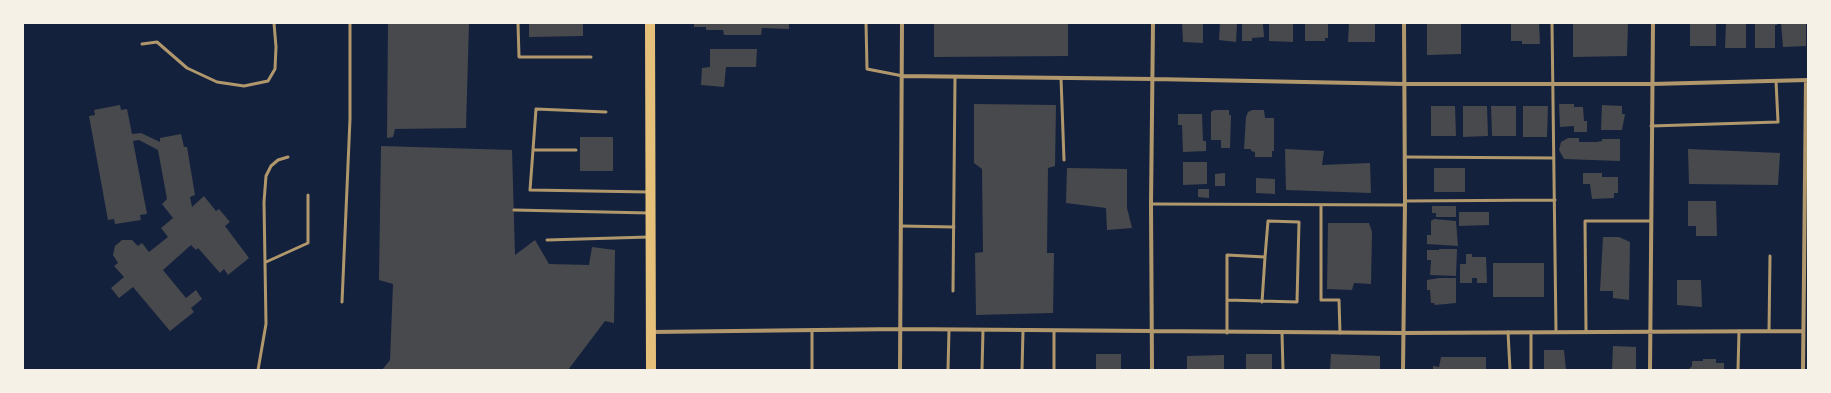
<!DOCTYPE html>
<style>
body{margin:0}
#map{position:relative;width:1831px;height:393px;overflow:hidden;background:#14213d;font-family:Georgia,serif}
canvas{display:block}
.frame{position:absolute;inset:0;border:24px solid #f6f1e7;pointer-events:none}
</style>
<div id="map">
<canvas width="1831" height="393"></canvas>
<div class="frame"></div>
</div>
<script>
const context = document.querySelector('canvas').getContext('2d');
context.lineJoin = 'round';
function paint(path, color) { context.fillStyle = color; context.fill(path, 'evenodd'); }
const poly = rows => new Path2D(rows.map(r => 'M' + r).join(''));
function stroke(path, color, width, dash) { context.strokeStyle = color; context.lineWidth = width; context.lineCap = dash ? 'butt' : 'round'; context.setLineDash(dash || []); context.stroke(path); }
paint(poly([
 [388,23,469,23,466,128,395,129,393,137,387,138],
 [529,23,583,23,583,36,529,37],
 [694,23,789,23,789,29,762,28,761,35,724,35,723,30,706,30,706,27,694,27],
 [934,23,1068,23,1068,56,934,57],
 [1182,23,1203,23,1203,43,1183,42],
 [1220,23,1237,24,1236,42,1219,40],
 [1242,23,1263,24,1264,37,1252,38,1252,41,1242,41],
 [1269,23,1293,23,1293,42,1269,41],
 [1328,23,1328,38,1325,38,1325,41,1305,41,1305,24],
 [1349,23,1375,23,1375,42,1348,42],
 [1427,23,1461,23,1461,54,1427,55],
 [1511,23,1539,23,1540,44,1522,44,1522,41,1511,41],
 [1573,23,1628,23,1627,56,1573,57],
 [1690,23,1716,23,1716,46,1690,46],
 [1726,23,1746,23,1746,48,1725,48],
 [1755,23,1777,23,1777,25,1775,25,1775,48,1755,48],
 [1781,23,1806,23,1806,46,1783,47],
 [710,49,757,49,756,67,726,67,724,87,701,85,702,68,710,67],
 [974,104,1056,105,1055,166,1048,168,1047,253,1054,253,1053,313,976,315,975,253,983,252,982,169,974,163],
 [1559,104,1574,104,1574,107,1583,107,1584,121,1587,121,1587,132,1574,132,1574,126,1560,127],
 [120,105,121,110,127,109,132,134,141,133,160,142,160,138,181,134,184,147,187,147,195,195,190,197,192,207,204,196,216,211,219,209,230,222,225,226,249,258,228,275,224,269,220,273,198,248,196,250,191,245,163,270,186,298,196,290,202,299,191,308,194,312,170,331,133,287,119,298,111,288,124,277,114,266,118,263,113,255,115,246,122,240,132,240,138,246,142,243,149,252,168,237,161,228,173,218,162,204,167,199,158,150,139,140,133,141,147,214,140,215,141,220,115,224,114,219,108,220,89,116,95,115,94,110],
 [1602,105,1622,106,1622,114,1625,114,1622,130,1601,130],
 [1431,106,1455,106,1456,136,1431,136],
 [1463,106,1487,106,1488,136,1463,137],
 [1491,106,1516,106,1516,136,1492,136],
 [1523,106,1548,106,1547,137,1523,137],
 [1214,110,1229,110,1229,115,1231,115,1230,148,1221,148,1221,140,1211,140,1211,112],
 [1252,110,1264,110,1265,118,1274,118,1274,151,1272,151,1272,157,1255,157,1255,152,1251,151,1251,149,1244,149,1246,117,1248,112],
 [1178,114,1202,114,1203,141,1206,141,1206,151,1183,152,1182,125,1178,125],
 [580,137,613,137,613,171,580,171],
 [1568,138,1579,138,1579,142,1597,142,1602,141,1602,139,1620,139,1620,161,1564,159,1559,150,1561,142],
 [381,146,512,150,515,255,535,240,549,264,589,265,592,247,615,250,614,323,605,321,568,370,382,370,390,360,393,284,379,280],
 [1285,149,1324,151,1322,165,1370,163,1371,193,1286,190],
 [1688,149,1780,153,1778,185,1689,184],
 [1183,162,1207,162,1207,184,1183,185],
 [1067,168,1127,169,1127,208,1132,228,1107,230,1106,208,1066,203],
 [1434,168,1465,168,1465,192,1434,192],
 [1225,173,1225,186,1215,186,1215,174],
 [1583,173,1602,173,1602,177,1618,177,1618,193,1614,193,1614,198,1592,199,1590,184,1583,184],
 [1256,178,1275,179,1275,194,1256,193],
 [1198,189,1209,189,1209,198,1198,197],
 [1688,201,1716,201,1717,236,1696,236,1696,226,1688,226],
 [1432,206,1456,206,1456,217,1436,217,1436,213,1432,213],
 [1459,212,1489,212,1489,225,1459,226],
 [1434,219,1456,221,1458,246,1427,244,1427,235,1431,235,1431,221],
 [1328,223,1369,223,1372,232,1371,284,1354,283,1352,290,1327,289],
 [1603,237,1619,237,1630,242,1629,300,1613,298,1613,291,1600,291],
 [1439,249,1457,249,1456,276,1430,275,1431,260,1427,260,1427,250,1439,250],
 [1466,254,1472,254,1472,257,1486,257,1487,283,1477,283,1477,278,1472,278,1472,283,1460,283,1460,264,1466,264],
 [1493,263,1544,263,1544,297,1493,297],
 [1439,278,1456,278,1456,303,1435,305,1434,303,1431,303,1430,290,1427,290,1427,280],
 [1677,280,1701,280,1702,307,1677,305],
 [1613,346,1636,347,1636,370,1612,370],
 [1544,350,1564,350,1566,370,1544,370],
 [1096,354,1121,354,1121,370,1096,370],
 [1246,354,1272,354,1272,370,1246,370],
 [1331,354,1380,356,1380,370,1330,370],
 [1224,355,1224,370,1187,370,1187,356],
 [1441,357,1486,357,1486,370,1433,370,1433,366,1439,367],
 [1703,359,1716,359,1716,363,1724,363,1724,370,1688,370,1692,366,1692,361,1703,361]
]), '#48494c');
stroke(poly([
 [518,23,519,57,591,57],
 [866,23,867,69,903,76],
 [1552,23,1556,332],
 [142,44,157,42,187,68,217,82,244,86,268,81,275,69,276,47,274,23],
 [1061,78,1064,160],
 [1651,126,1778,122,1776,81],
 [533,150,536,109,606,112],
 [576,150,533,150,530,190,649,192],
 [1405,157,1554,158],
 [1405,201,1555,200],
 [1151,204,1405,205],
 [1321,205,1321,300,1339,300,1340,333],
 [514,210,649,213],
 [901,226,954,227],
 [547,240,649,237],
 [266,262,308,243,308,195],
 [953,291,955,77],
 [1227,300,1297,302,1299,222,1268,221,1265,257],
 [342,302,350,119,350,23],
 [812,330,812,370],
 [1054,331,1054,370],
 [1586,331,1585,221,1651,221],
 [1769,331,1770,256],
 [1508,332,1510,370],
 [1531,332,1531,370],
 [1227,333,1227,255,1265,257,1262,302],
 [1282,333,1283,370],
 [258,370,266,324,264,202,266,176,271,166,278,160,288,157],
 [948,370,949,330],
 [982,370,983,330],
 [1022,370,1023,331],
 [1738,370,1739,331]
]), '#b1986c', 3);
stroke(poly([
 [903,76,1153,79,1405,84,1652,84,1808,80],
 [652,332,900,329,1403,333,1803,331],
 [900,370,902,23],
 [1152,370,1151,204,1153,23],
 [1403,370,1405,201,1404,23],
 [1650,370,1653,23],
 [1803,370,1806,80]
]), '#b1986c', 4);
stroke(poly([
 [650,23,651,370]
]), '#e5c07b', 10);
</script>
